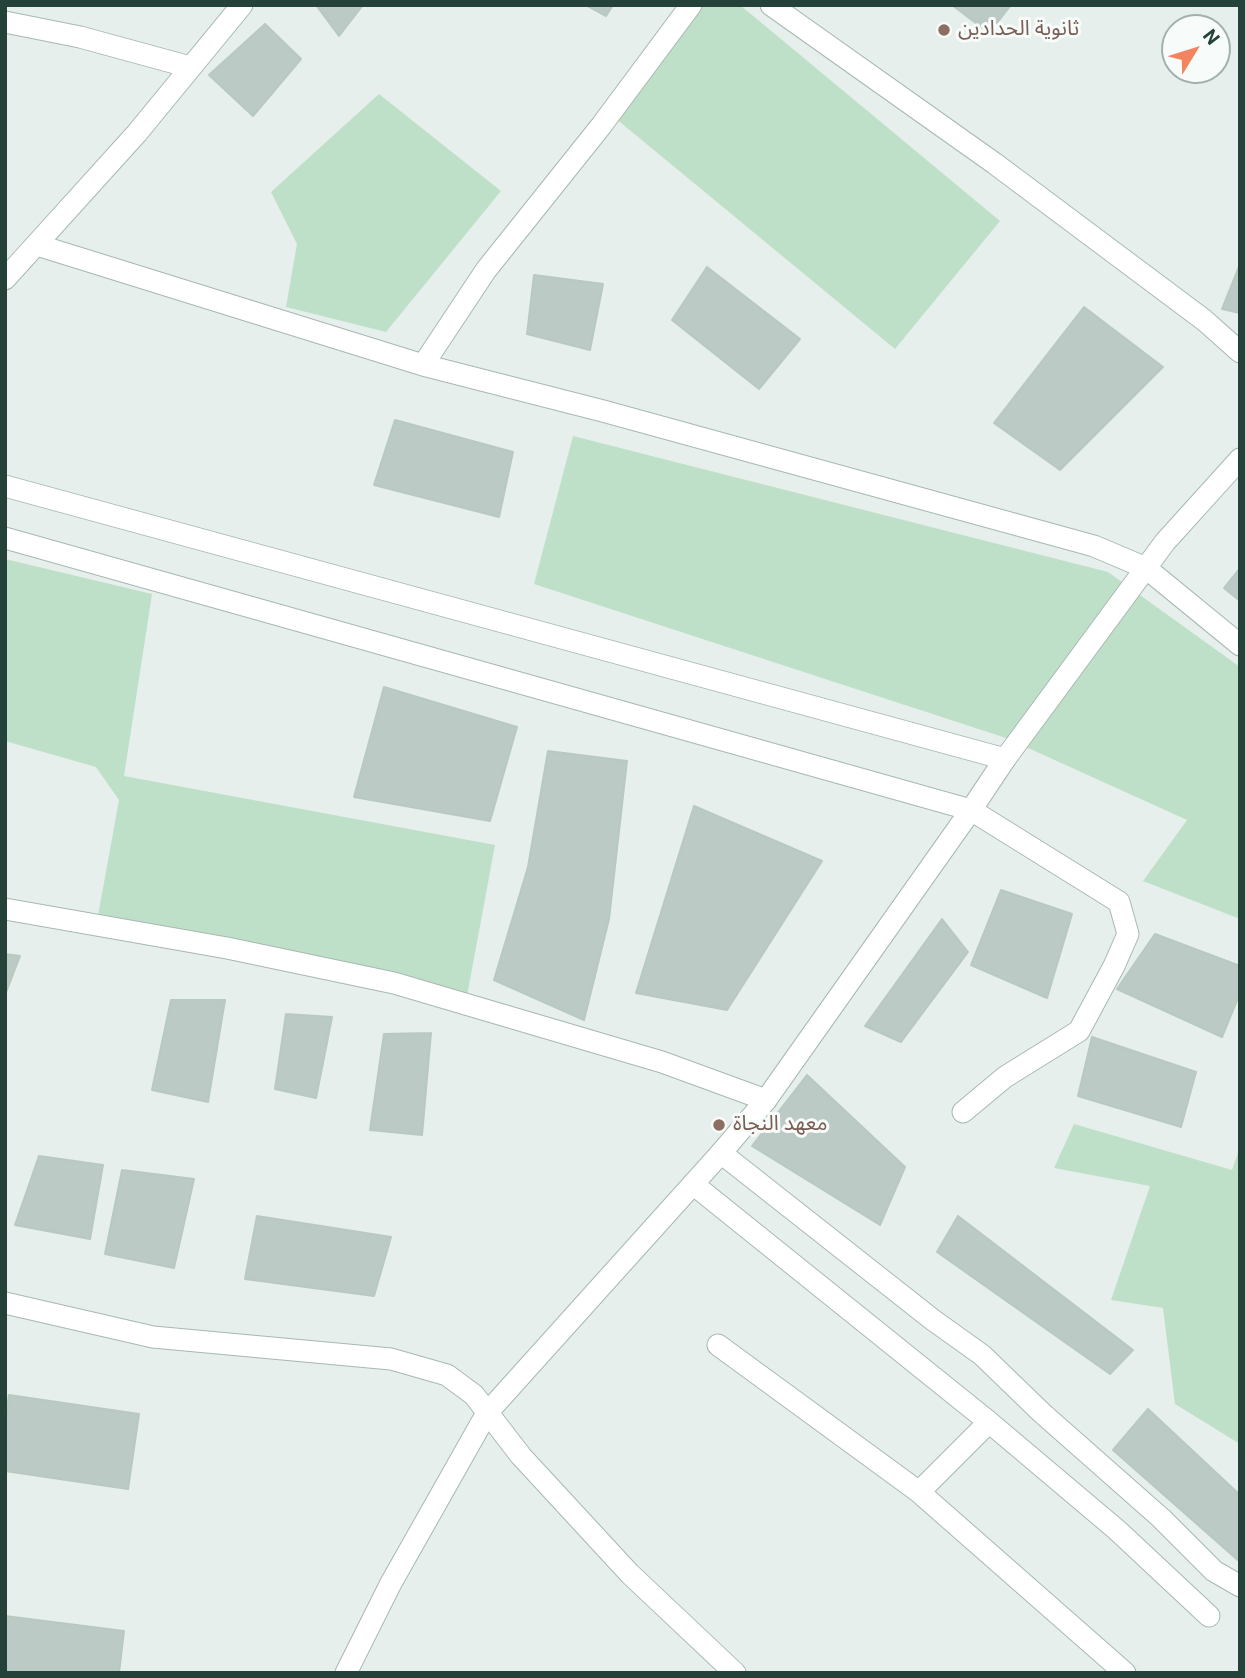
<!DOCTYPE html>
<meta charset="utf-8">
<style>
body{margin:0}
#map{position:relative;width:1245px;height:1678px;overflow:hidden;background:#e6efeb;font-family:Roboto,sans-serif}
canvas{display:block}
.frame{position:absolute;inset:0;border:7px solid #24423a;pointer-events:none}
.north{position:absolute;left:1161px;top:14px;width:70px;height:70px;box-sizing:border-box;background:#f7fbf9;border:2px solid #a3b1ad;border-radius:50%;rotate:52deg;font-size:19px;font-weight:700;line-height:28px;text-align:center;color:#24423a}
.north::after{content:'';display:block;margin:auto;width:24px;height:32px;background:#f4845f;clip-path:polygon(50% 0,100% 100%,50% 72%,0 100%)}
</style>
<div id="map">
<canvas width="1245" height="1678"></canvas>
<div class="frame"></div>
<div class="north">N</div>
</div>
<script>
const context = document.querySelector('canvas').getContext('2d');
context.lineJoin = 'round';
function paint(path, color) { context.fillStyle = color; context.fill(path, 'evenodd'); }
const poly = rows => new Path2D(rows.map(r => 'M' + r).join(''));
function stroke(path, color, width, dash) { context.strokeStyle = color; context.lineWidth = width; context.lineCap = dash ? 'butt' : 'round'; context.setLineDash(dash || []); context.stroke(path); }
function write(font, color, halo, rows, align = 'center') {
  context.font = font + ' Roboto,"Noto Sans Arabic",sans-serif'; context.lineWidth = 6; context.setLineDash([]); context.textBaseline = 'middle'; context.strokeStyle = halo; context.fillStyle = color; for (const [text, x, y, turn = 0] of rows) {
    context.save(); context.translate(x, y); context.rotate((+turn || 0) * Math.PI / 180); context.textAlign = isNaN(turn) ? turn : align; if (halo) context.strokeText(text, 0, 0); context.fillText(text, 0, 0); context.restore();
  }
}
paint(poly([
 [698,5,740,5,1000,221,895,349,609,113],
 [379,94,501,191,386,332,286,307,297,244,271,192],
 [573,436,1108,572,1240,667,1240,919,1143,881,1187,820,1006,738,534,584],
 [5,559,152,594,124,776,495,845,467,996,96,927,119,800,96,767,5,741],
 [1074,1124,1232,1170,1240,1147,1240,1444,1175,1404,1163,1308,1111,1300,1150,1186,1054,1168]
]), '#bfe0c8');
const building = poly([
 [316,5,363,5,339,36,316,5],
 [586,5,613,5,606,16,586,5],
 [952,5,1011,5,989,33,952,5],
 [265,24,301,59,253,116,209,75,265,24],
 [1240,264,1240,313,1222,309,1240,264],
 [707,267,800,339,759,389,672,320,707,267],
 [534,275,603,284,590,350,527,334,534,275],
 [1084,307,1163,367,1060,470,994,423,1084,307],
 [395,420,513,452,499,517,374,485,395,420],
 [1240,568,1240,601,1224,588,1240,568],
 [384,687,517,727,490,821,354,797,384,687],
 [548,751,627,761,609,919,584,1020,494,980,528,867,548,751],
 [694,806,822,861,727,1010,636,993,694,806],
 [1001,890,1072,914,1047,998,971,965,1001,890],
 [942,919,968,952,901,1042,865,1026,942,919],
 [1155,934,1240,966,1240,993,1222,1037,1117,989,1155,934],
 [5,954,20,956,5,995,5,954],
 [171,1000,225,1000,208,1102,152,1090,171,1000],
 [286,1014,332,1017,316,1098,275,1089,286,1014],
 [431,1033,422,1135,370,1130,384,1034,431,1033],
 [1092,1037,1196,1072,1181,1127,1078,1096,1092,1037],
 [807,1075,905,1167,880,1225,752,1146,807,1075],
 [39,1156,103,1165,90,1239,15,1225,39,1156],
 [122,1170,194,1179,174,1268,105,1254,122,1170],
 [257,1216,391,1237,374,1296,245,1279,257,1216],
 [958,1216,1133,1350,1110,1374,937,1252,958,1216],
 [9,1395,139,1414,128,1489,5,1471,5,1423,9,1395],
 [1148,1409,1240,1495,1240,1562,1113,1450,1148,1409],
 [5,1616,124,1631,119,1673,5,1673,5,1616]
]);
paint(building, '#bbcac4');
stroke(building, '#b8c9c2', 2);
const minor = poly([
 [771,5,994,163,1204,320,1240,352],
 [5,22,80,37,190,67],
 [37,245,423,365,603,411,1094,546,1146,568,1240,645],
 [5,279,137,133,242,5],
 [423,365,486,270,601,126,691,5],
 [1005,759,1165,542,1240,459],
 [5,909,227,948,394,983,662,1062,766,1100],
 [963,1112,1005,1077,1079,1031,1114,966,1128,934,1119,902,971,810],
 [721,1153,933,1320,982,1355,1042,1413,1161,1518,1214,1571,1240,1586],
 [693,1184,989,1422,1117,1530,1209,1616],
 [5,1303,153,1337,391,1359,447,1375,474,1395,521,1456,630,1574,735,1673],
 [718,1345,919,1492,1125,1673],
 [919,1492,989,1422]
]);
const tertiary = poly([
 [5,486,1005,759,971,810,766,1100,721,1153,487,1413,391,1583,346,1673],
 [5,538,971,810]
]);
stroke(minor, '#a8b8b2', 23);
stroke(tertiary, '#a8b8b2', 23);
stroke(minor, '#fff', 21);
stroke(tertiary, '#fff', 21);
for (const [x, y, r, color] of [
 [944,30,7,"#8d6e63"],
 [719,1125,7,"#8d6e63"]
]) { const dot = new Path2D(); dot.arc(x, y, r, 0, 2 * Math.PI); context.fillStyle = color; context.fill(dot); stroke(dot, '#f7fbf9', 2.5); }
write('21px', '#785e54', '#f7fbf9', [
 ["ثانوية الحدادين",958,30],
 ["معهد النجاة",733,1125]
], 'left');
</script>
